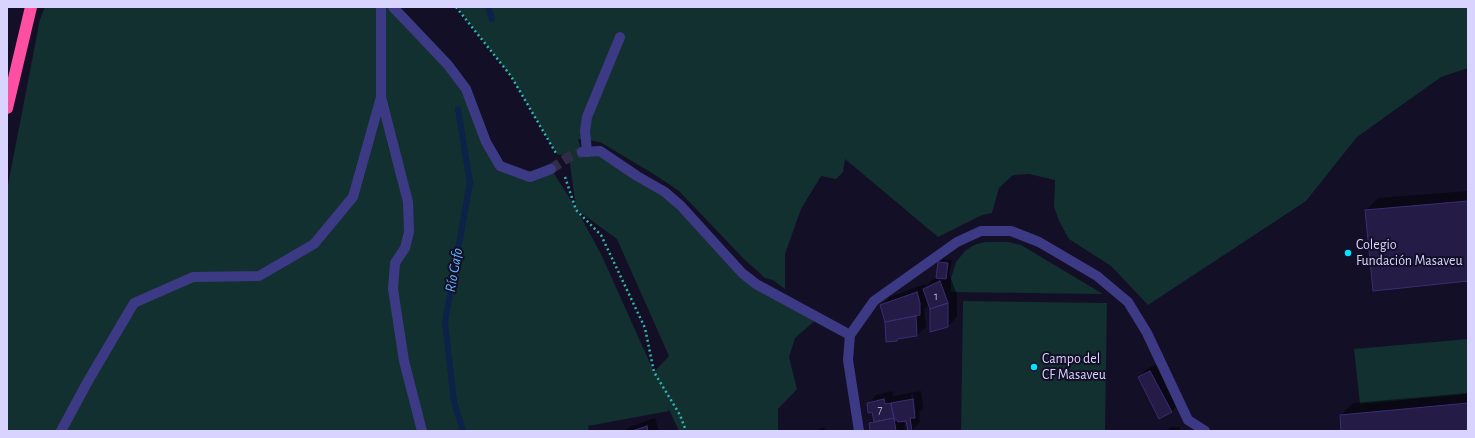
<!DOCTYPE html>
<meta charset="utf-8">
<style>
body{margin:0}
#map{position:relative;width:1475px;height:438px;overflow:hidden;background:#130f26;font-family:"Alegreya Sans",sans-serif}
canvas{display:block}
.frame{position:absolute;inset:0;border:8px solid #d9d4ff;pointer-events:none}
</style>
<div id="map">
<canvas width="1475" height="438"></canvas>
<div class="frame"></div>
</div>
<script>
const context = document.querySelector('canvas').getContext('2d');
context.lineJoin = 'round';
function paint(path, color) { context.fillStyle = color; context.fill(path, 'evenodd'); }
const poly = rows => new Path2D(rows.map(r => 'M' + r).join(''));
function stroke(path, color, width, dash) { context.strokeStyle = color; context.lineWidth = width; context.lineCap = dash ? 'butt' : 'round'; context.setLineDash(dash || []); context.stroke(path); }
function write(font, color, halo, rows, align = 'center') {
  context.font = font + ' "Alegreya Sans",sans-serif'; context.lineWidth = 4; context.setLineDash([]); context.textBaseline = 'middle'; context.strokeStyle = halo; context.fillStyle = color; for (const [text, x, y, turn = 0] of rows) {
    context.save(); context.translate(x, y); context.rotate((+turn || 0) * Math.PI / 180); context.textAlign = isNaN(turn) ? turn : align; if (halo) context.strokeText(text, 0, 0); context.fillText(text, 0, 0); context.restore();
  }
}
paint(poly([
 [45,7,393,7,466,89,500,166,530,177,551,169,576,208,569,157,557,154,511,76,457,7,1468,7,1468,68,1441,77,1357,137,1306,201,1148,305,1111,266,1069,239,1059,221,1054,207,1055,180,1029,174,1013,175,999,188,992,213,982,215,938,237,845,159,843,172,836,179,821,176,801,209,785,254,785,289,773,280,765,278,743,258,679,191,652,173,600,142,578,139,582,152,600,151,665,192,742,273,818,318,795,338,789,357,797,389,778,409,778,431,679,431,667,405,669,411,588,426,589,431,7,431,7,190,40,19],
 [577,210,617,239,669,356,654,372,601,254],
 [985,242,1009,242,1021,245,1103,294,951,292,951,278,956,262,965,251,974,245],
 [963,301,1107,303,1105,431,961,431],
 [1468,339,1468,394,1360,404,1354,349]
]), '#12302f');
paint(poly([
 [1468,191,1468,280,1366,210,1378,198],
 [943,259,952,260,949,274,957,294,957,317,948,326,931,309,928,300,928,306,924,309,926,327,917,335,900,337,897,340,886,322,881,306,890,297,925,284,926,286,932,280,937,278,939,263],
 [1159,363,1180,403,1171,412,1139,377,1147,369],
 [892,391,893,396,921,391,923,408,919,412,920,422,912,431,909,431,907,420,904,421,905,431,871,431,870,423,874,419,872,411,868,404,876,395],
 [911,394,913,394,916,413,914,413],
 [1468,393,1468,431,1342,431,1341,415,1353,403],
 [655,418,659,431,624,431,629,427],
 [824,427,826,431,814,431],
 [1170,427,1180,427,1180,431,1167,431]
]), '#0007');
stroke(poly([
 [488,7,492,19],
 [458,109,470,183,445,322,454,402,463,431]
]), '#0c2248', 6);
const building = poly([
 [1468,201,1468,281,1373,291,1365,210,1468,201],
 [938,262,948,263,946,279,936,278,938,262],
 [940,281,948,303,930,309,923,289,940,281],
 [917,292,920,303,920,315,885,322,880,305,917,292],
 [948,303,948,327,930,332,930,309,948,303],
 [916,316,917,336,897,339,897,341,886,342,885,322,916,316],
 [1150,371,1172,412,1159,419,1138,377,1150,371],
 [884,399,885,404,891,403,894,418,874,422,872,412,868,413,867,403,884,399],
 [913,399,915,418,910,418,912,431,908,431,906,421,898,422,897,420,894,420,891,403,913,399],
 [1468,403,1468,431,1341,431,1340,415,1468,403],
 [894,418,896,431,870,431,869,423,894,418],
 [647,426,648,431,632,431,647,426]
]);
paint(building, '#241b47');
stroke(building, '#3b2d73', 1);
stroke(poly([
 [551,169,569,157,582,152]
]), '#312d47', 10, [10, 5]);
stroke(poly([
 [456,7,511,76,557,155],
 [565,177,576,210,601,235,645,328,654,372,680,415,686,431]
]), '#2fb8b0', 2.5, [2, 3]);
stroke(poly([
 [587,152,585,131,587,117,620,37]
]), '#3d3a85', 10);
stroke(poly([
 [393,7,448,65,466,89,486,142,500,166,530,177,551,169],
 [381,97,408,202,409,232,405,248,395,263,393,289,404,361,422,431],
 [582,152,600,151,637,176,665,192,681,206,742,273,756,284,850,335],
 [61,431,88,381,134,303,193,277,259,276,314,244,353,197,381,97,381,7],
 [859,431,848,360,850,335,874,301,957,242,981,231,1011,231,1039,242,1097,276,1128,302,1147,333,1188,420,1205,431]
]), '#3d3a85', 10);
stroke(poly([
 [7,108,31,7]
]), '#ff4fa3', 12);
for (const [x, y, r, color] of [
 [1348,253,4,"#00e5ff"],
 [1034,367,4,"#00e5ff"]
]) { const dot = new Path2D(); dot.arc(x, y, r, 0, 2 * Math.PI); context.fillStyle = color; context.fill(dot); stroke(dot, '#130f26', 1.5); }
write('12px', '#aca6d1', null, [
 ["1",936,296],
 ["7",880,409]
]);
write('14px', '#d9d4ff', '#130f26', [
 ["Colegio",1356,245],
 ["Fundación Masaveu",1356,261],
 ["Campo del",1042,359],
 ["CF Masaveu",1042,375]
], 'left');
write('italic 15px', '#62b6ff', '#130f26', [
 ["Río Gafo",454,270,-80]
]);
</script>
